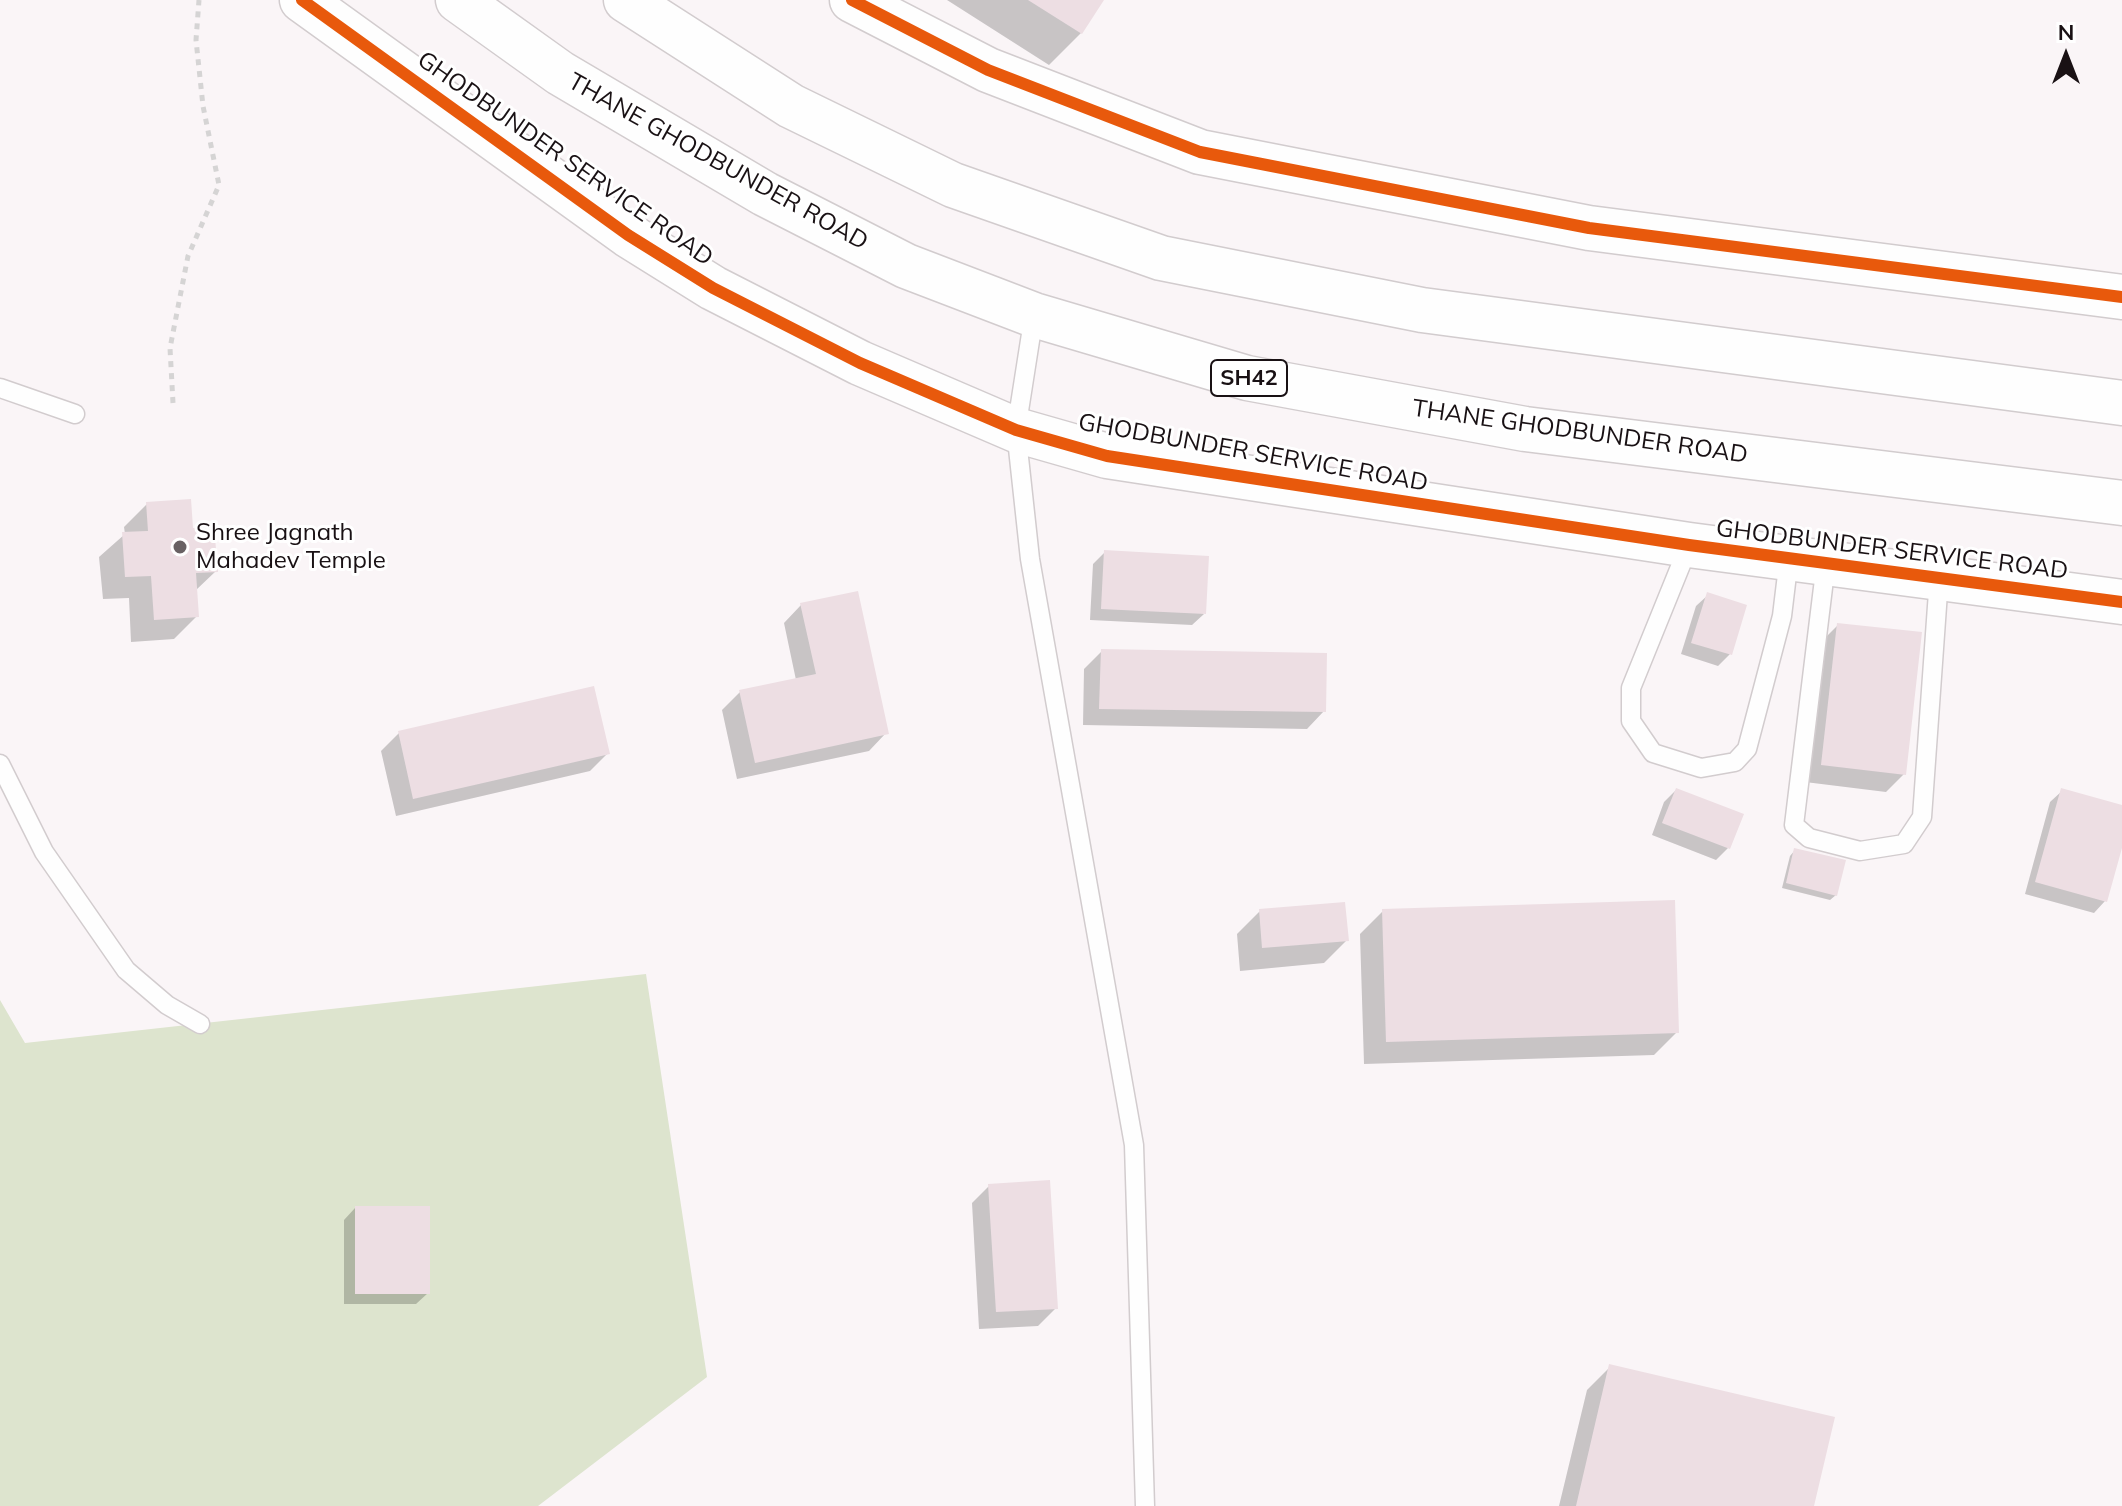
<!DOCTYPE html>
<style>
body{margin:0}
#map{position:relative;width:2122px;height:1506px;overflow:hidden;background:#faf5f7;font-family:Mulish,sans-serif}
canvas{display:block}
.north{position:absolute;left:2026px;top:16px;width:80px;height:80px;-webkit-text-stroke:6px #fff;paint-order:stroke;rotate:0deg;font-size:22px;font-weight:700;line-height:32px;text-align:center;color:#191114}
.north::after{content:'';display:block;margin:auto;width:28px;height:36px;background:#191114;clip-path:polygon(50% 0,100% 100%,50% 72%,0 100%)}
</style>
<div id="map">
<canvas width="2122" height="1506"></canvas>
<div class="north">N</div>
</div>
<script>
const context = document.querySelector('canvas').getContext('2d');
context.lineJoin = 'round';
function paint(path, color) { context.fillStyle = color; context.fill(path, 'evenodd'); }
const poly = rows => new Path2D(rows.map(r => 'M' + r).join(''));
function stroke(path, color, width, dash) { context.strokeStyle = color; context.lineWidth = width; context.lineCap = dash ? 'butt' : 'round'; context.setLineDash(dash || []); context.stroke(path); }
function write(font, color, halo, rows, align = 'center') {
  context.font = font + ' Mulish,sans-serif'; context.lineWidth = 6; context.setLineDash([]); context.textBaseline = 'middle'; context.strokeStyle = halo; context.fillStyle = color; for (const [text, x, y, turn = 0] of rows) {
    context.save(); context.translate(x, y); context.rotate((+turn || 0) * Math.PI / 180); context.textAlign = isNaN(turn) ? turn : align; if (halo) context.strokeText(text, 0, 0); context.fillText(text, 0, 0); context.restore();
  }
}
paint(poly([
 [646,974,707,1377,538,1506,0,1506,0,1000,25,1043]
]), '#dde4ce');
paint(poly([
 [947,0,1102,0,1081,33,1049,65],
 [147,504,192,530,216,571,195,591,197,616,174,639,131,642,129,598,103,599,99,557,125,534,124,527],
 [1105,552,1204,614,1192,625,1090,620,1093,564],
 [1708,595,1730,654,1718,666,1681,654,1696,606],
 [801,605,886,733,869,751,737,779,722,710,740,692,796,680,784,623],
 [1838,625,1904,774,1886,792,1805,782,1821,642],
 [1101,652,1324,711,1307,729,1083,725,1084,669],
 [399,733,608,753,590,771,396,816,381,751],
 [1676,790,1742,815,1728,848,1716,860,1652,835,1664,802],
 [2062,791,2122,807,2122,841,2105,901,2094,913,2025,894,2050,802],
 [1795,850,1836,895,1830,900,1782,888,1790,856],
 [1260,911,1347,940,1324,963,1240,971,1237,934],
 [1383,911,1677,1032,1654,1055,1364,1064,1360,934],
 [989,1186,1056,1308,1038,1326,979,1329,972,1203],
 [355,1208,428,1293,416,1304,344,1304,344,1220],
 [1610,1367,1812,1506,1559,1506,1587,1390]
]), '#0003');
paint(poly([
 [1028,0,1104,0,1082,34],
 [191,499,193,528,214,526,218,572,196,573,199,617,154,620,151,576,125,577,122,532,148,531,146,502],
 [1104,550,1209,556,1206,614,1101,609],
 [858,591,889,734,755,763,739,690,816,674,800,603],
 [1707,592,1747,605,1732,655,1691,643],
 [1837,623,1922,632,1906,775,1821,765],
 [1101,649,1327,653,1326,712,1099,709],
 [594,686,610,754,413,799,398,731],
 [1676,788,1744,814,1730,849,1662,823],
 [2061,788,2122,805,2122,848,2107,902,2035,882],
 [1794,848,1846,860,1837,896,1786,883],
 [1675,900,1679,1033,1386,1042,1382,909],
 [1345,902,1349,941,1262,948,1259,909],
 [1050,1180,1058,1309,996,1312,988,1184],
 [355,1206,430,1206,430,1294,355,1294],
 [1609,1364,1835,1417,1814,1506,1576,1506]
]), '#eddee3');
const service = poly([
 [1034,315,1016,430,1030,559,1134,1145,1145,1506],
 [0,388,75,414],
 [1689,545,1631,688,1631,721,1653,753,1701,768,1735,762,1747,749,1782,616,1789,558],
 [1826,563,1794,825,1809,838,1860,851,1904,844,1922,817,1939,578],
 [0,764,44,852,126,970,167,1005,200,1024]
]);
const tertiary = poly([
 [302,0,628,235,713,288,860,363,1016,430,1107,456,1689,545,2122,602],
 [852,0,988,70,1200,152,1589,228,2122,297]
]);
const primary = poly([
 [458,0,560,73,765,194,906,266,1034,315,1247,378,1525,429,2122,503],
 [626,0,791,106,953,185,1161,258,1422,310,2122,403]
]);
stroke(service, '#d2ccce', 21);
stroke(tertiary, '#d2ccce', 47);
stroke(primary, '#d2ccce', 47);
stroke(poly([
 [173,403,170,348,188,256,219,185,203,106,196,40,199,0]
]), '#d5d4d4', 5, [6, 6]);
stroke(service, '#fefefe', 18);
stroke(tertiary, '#fefefe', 44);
stroke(primary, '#fefefe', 44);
stroke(poly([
 [302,0,628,235,713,288,860,363,1016,430,1107,456,1689,545,2122,602],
 [852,0,988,70,1200,152,1589,228,2122,297]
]), '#e8590c', 12);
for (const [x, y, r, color] of [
 [180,547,8,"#686163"]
]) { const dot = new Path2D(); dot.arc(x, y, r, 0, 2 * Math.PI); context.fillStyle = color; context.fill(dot); stroke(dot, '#fff', 3); }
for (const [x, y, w] of [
 [1249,378,76]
]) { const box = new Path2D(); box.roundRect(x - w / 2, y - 18, w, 36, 6); context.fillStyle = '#fff'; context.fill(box); stroke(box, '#191114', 2); }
write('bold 22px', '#191114', null, [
 ["SH42",1249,378]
]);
write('24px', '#191114', '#fff', [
 ["GHODBUNDER SERVICE ROAD",565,159,35],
 ["THANE GHODBUNDER ROAD",718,162,29],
 ["THANE GHODBUNDER ROAD",1580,432,8],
 ["GHODBUNDER SERVICE ROAD",1253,453,10],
 ["GHODBUNDER SERVICE ROAD",1892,550,7]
]);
write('24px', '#191114', '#fff', [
 ["Shree Jagnath",196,533],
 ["Mahadev Temple",196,561]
], 'left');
</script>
